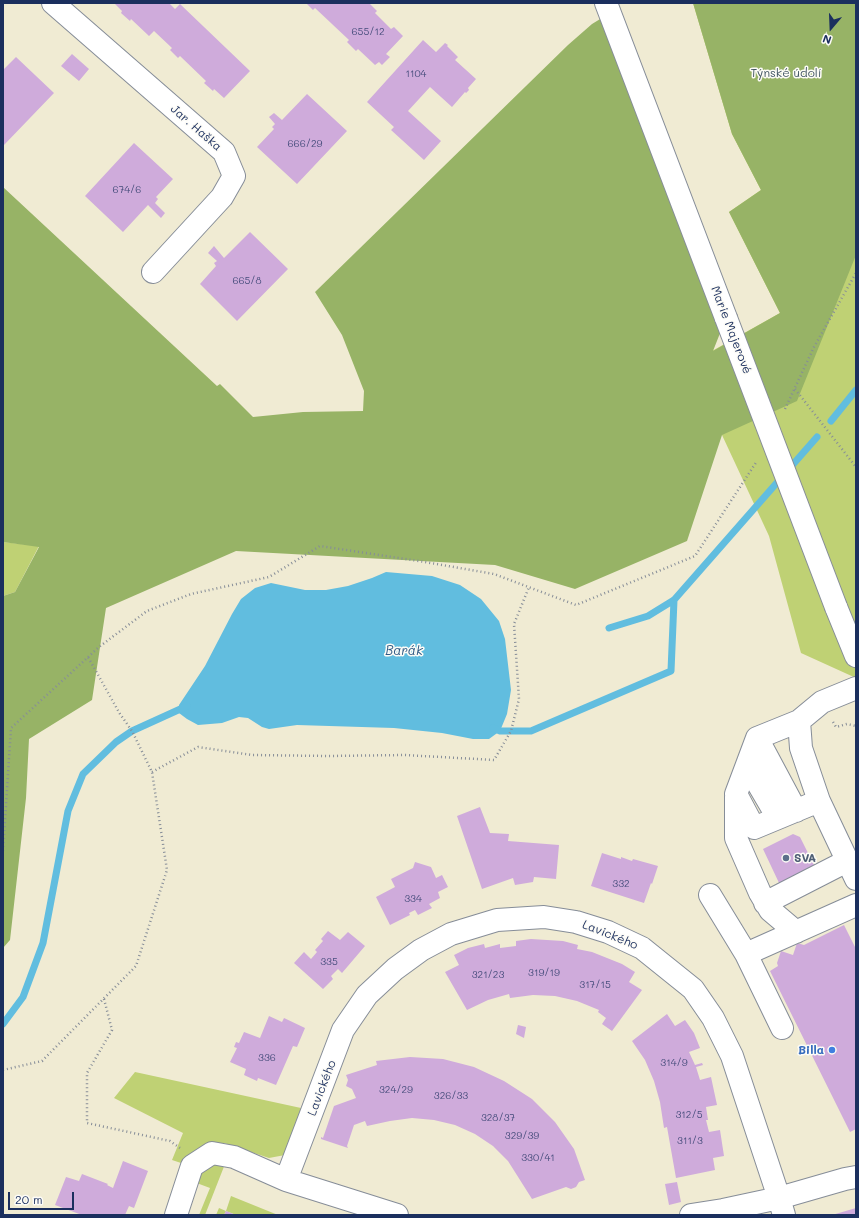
<!DOCTYPE html>
<meta charset="utf-8">
<style>
body{margin:0}
#map{position:relative;width:859px;height:1218px;overflow:hidden;background:#f0ebd3;font-family:Mali,sans-serif}
canvas{display:block}
.frame{position:absolute;inset:0;border:4px solid #1b2f5e;pointer-events:none}
.north{position:absolute;left:811px;top:8px;width:40px;height:40px;-webkit-text-stroke:3px #fdfcf7;paint-order:stroke;rotate:199deg;font-size:11px;font-weight:700;line-height:16px;text-align:center;color:#1b2f5e}
.north::after{content:'';display:block;margin:auto;width:14px;height:18px;background:#1b2f5e;clip-path:polygon(50% 0,100% 100%,50% 72%,0 100%)}
.scale{position:absolute;left:8px;top:1192px;width:66px;height:18px;box-sizing:border-box;border:2px solid #1b2f5e;border-top:0;padding-left:5px;font-size:12px;line-height:14px;white-space:nowrap;color:#1b2f5e;-webkit-text-stroke:3px #fdfcf7;paint-order:stroke}
</style>
<div id="map">
<canvas width="859" height="1218"></canvas>
<div class="frame"></div>
<div class="north">N</div>
<div class="scale">20 m</div>
</div>
<script>
const context = document.querySelector('canvas').getContext('2d');
context.lineJoin = 'round';
function paint(path, color) { context.fillStyle = color; context.fill(path, 'evenodd'); }
const poly = rows => new Path2D(rows.map(r => 'M' + r).join(''));
function stroke(path, color, width, dash) { context.strokeStyle = color; context.lineWidth = width; context.lineCap = dash ? 'butt' : 'round'; context.setLineDash(dash || []); context.stroke(path); }
function write(font, color, halo, rows, align = 'center') {
  context.font = font + ' Mali,sans-serif'; context.lineWidth = 3; context.setLineDash([]); context.textBaseline = 'middle'; context.strokeStyle = halo; context.fillStyle = color; for (const [text, x, y, turn = 0] of rows) {
    context.save(); context.translate(x, y); context.rotate((+turn || 0) * Math.PI / 180); context.textAlign = isNaN(turn) ? turn : align; if (halo) context.strokeText(text, 0, 0); context.fillText(text, 0, 0); context.restore();
  }
}
paint(poly([
 [693,3,856,3,856,678,801,653,769,536,722,435,712,351,780,313,729,212,761,190,732,134],
 [3,542,39,546,15,592,3,596],
 [135,1072,301,1108,285,1155,269,1158,224,1143,209,1144,191,1153,181,1163,172,1160,183,1133,114,1098],
 [220,1164,225,1164,205,1215,199,1215,210,1188,194,1182,201,1172,212,1165],
 [231,1196,278,1215,236,1215,226,1211,224,1215,216,1215,219,1208,226,1211]
]), '#bfd174');
paint(poly([
 [693,3,856,3,856,255,797,401,722,435,687,541,575,589,495,565,236,551,106,608,92,700,29,739,26,798,10,940,3,948,3,596,15,592,39,547,3,542,3,187,217,386,220,384,253,417,303,412,363,411,364,391,342,335,315,292,568,45,592,24,610,13,726,318,713,351,780,313,729,212,761,190,732,134]
]), '#97b366');
paint(poly([
 [386,572,432,576,460,585,481,599,499,621,505,639,511,690,507,714,500,731,489,739,473,739,442,733,394,728,297,725,269,729,262,727,248,718,239,717,222,723,198,725,187,719,179,713,179,705,205,666,232,614,241,599,255,588,271,583,305,590,326,590,348,586,372,578]
]), '#61bddf');
stroke(poly([
 [831,421,856,390],
 [609,628,648,616,674,600,817,437],
 [493,728,500,731,531,731,671,671,674,600],
 [3,1024,23,997,43,943,68,811,83,774,116,742,132,731,187,706]
]), '#61bddf', 7);
paint(poly([
 [114,3,169,3,175,9,180,4,250,71,224,98,214,89,213,91,204,83,206,81,180,56,178,58,170,50,172,48,154,31,149,36,131,19,130,21,121,13,122,11],
 [306,3,369,3,377,11,375,13,391,29,394,27,403,36,386,54,390,57,382,65,379,62,375,65,358,49,356,51,347,42,349,40,315,8,313,10],
 [423,40,436,52,445,43,448,45,447,46,458,57,455,60,476,79,468,88,469,90,466,93,465,92,452,107,430,87,408,111,441,141,424,160,391,130,394,127,367,102],
 [72,54,89,69,79,81,61,66],
 [16,57,54,93,4,145,3,70],
 [307,94,347,131,297,184,257,147,274,129,272,127,275,124,269,117,274,113,282,120],
 [134,143,173,179,156,197,158,199,155,203,165,213,161,218,148,205,123,232,85,196],
 [250,232,288,269,237,321,200,284,216,266,214,263,217,261,208,253,214,246,224,258],
 [480,807,490,833,509,834,508,841,559,845,556,879,534,877,533,882,515,885,513,878,482,889,457,816],
 [793,834,800,837,815,867,780,885,763,849],
 [602,853,621,859,621,857,632,861,633,859,658,866,652,884,651,883,644,903,591,886],
 [415,862,431,867,436,878,442,875,448,887,438,892,440,898,429,904,432,908,418,915,415,910,409,913,410,915,390,925,376,897,395,887,391,879,413,868],
 [844,925,856,949,856,1129,850,1132,770,971,778,966,777,963,781,951,793,955,797,943,804,945],
 [328,931,340,940,348,932,365,946,342,973,338,969,331,976,333,979,323,989,294,963,304,952,311,959,317,952,315,950,323,941,321,939],
 [531,939,563,941,578,945,577,949,592,952,622,964,635,972,629,982,642,990,612,1031,602,1024,606,1018,598,1012,599,1010,577,1001,555,996,533,995,510,998,509,994,488,1000,467,1010,445,972,459,965,454,955,468,948,484,944,485,948,500,944,500,948,516,946,516,941],
 [667,1014,675,1026,685,1020,694,1033,700,1048,689,1052,695,1065,702,1063,703,1065,696,1067,700,1080,711,1077,717,1105,706,1107,708,1120,706,1120,709,1132,720,1130,724,1156,713,1158,715,1170,676,1178,667,1127,664,1128,660,1102,654,1081,645,1060,632,1041],
 [269,1016,282,1022,284,1018,305,1028,297,1047,293,1046,276,1085,258,1078,257,1081,244,1075,246,1069,230,1062,237,1048,234,1047,236,1042,239,1043,244,1032,260,1038],
 [518,1025,526,1027,524,1038,516,1034],
 [410,1057,443,1059,474,1067,504,1081,532,1099,555,1122,574,1149,585,1180,579,1182,576,1187,571,1189,566,1187,532,1199,508,1161,493,1146,475,1134,455,1125,434,1120,412,1118,390,1121,367,1126,365,1121,354,1125,347,1146,348,1148,321,1139,321,1137,323,1138,334,1106,356,1098,352,1089,346,1086,348,1080,346,1075,377,1065,376,1061],
 [123,1161,148,1171,134,1208,129,1206,125,1215,82,1215,55,1205,66,1177,79,1181,82,1174,108,1184,107,1185,113,1188],
 [677,1182,681,1202,669,1205,665,1184],
 [856,1208,856,1215,832,1215],
 [226,1211,236,1215,224,1215]
]), '#cfabdb');
const minor = poly([
 [53,3,224,152,234,176,222,197,153,272],
 [606,3,726,318],
 [836,607,856,656],
 [856,688,822,702,799,721,801,748,819,801,856,879],
 [799,721,757,738,736,794,754,828,819,801],
 [757,738,796,811],
 [747,765,778,818],
 [736,797,736,838,760,893,770,910,796,932],
 [710,895,746,954,782,1028],
 [765,903,847,861],
 [746,954,856,905],
 [286,1180,343,1030,367,995,395,969,421,950,451,934,497,920,544,917,576,922,608,932,642,948,693,989,713,1018,732,1056,779,1198,784,1215],
 [176,1215,192,1166,212,1153,234,1157,286,1180,397,1215],
 [691,1215,723,1210,779,1198,845,1179,856,1177]
]);
stroke(minor, '#868d98', 24);
stroke(poly([
 [795,389,856,467],
 [785,409,814,347,856,273],
 [833,722,836,727,847,724,856,726],
 [152,772,198,747,252,755,328,756,405,755,494,760,511,731,519,699,514,624,529,587],
 [3,851,11,728,99,647,147,611,191,594,269,577,320,546,425,562,494,574,576,605,695,556,757,461],
 [104,999,112,1030,87,1073,87,1123,170,1141,180,1148],
 [3,1070,42,1061,136,966,167,870,152,772,132,731,120,714,88,657]
]), '#868d98', 2.5, [1, 3]);
stroke(minor, '#fff', 22);
const minorBridge = poly([
 [726,318,836,607]
]);
stroke(minorBridge, '#868d98', 24, []);
stroke(minorBridge, '#fff', 22);
for (const [x, y, r, color] of [
 [786,858,4,"#5c6f8a"],
 [832,1050,4,"#3f7fe0"]
]) { const dot = new Path2D(); dot.arc(x, y, r, 0, 2 * Math.PI); context.fillStyle = color; context.fill(dot); stroke(dot, '#fdfcf7', 1.5); }
write('10px', '#484e7d', null, [
 ["655/12",368,32],
 ["1104",416,74],
 ["666/29",305,144],
 ["674/6",127,190],
 ["665/8",247,281],
 ["332",621,884],
 ["334",413,899],
 ["335",329,962],
 ["319/19",544,973],
 ["321/23",488,975],
 ["317/15",595,985],
 ["336",267,1058],
 ["314/9",674,1063],
 ["324/29",396,1090],
 ["326/33",451,1096],
 ["312/5",689,1115],
 ["328/37",498,1118],
 ["329/39",522,1136],
 ["311/3",690,1141],
 ["330/41",538,1158]
]);
write('12px', '#445864', '#fdfcf7', [
 ["Týnské údolí",786,73]
]);
write('12px', '#1b2f5e', '#fdfcf7', [
 ["Jar. Haška",196,128,41],
 ["Marie Majerové",731,330,69],
 ["Lavického",610,935,22],
 ["Lavického",322,1088,-69]
]);
write('bold 12px', '#4e5e75', '#fdfcf7', [
 ["SVA",794,858]
], 'left');
write('bold 12px', '#366cbe', '#fdfcf7', [
 ["Billa",824,1050]
], 'right');
write('italic 13px', '#305a85', '#fdfcf7', [
 ["Barák",404,651]
]);
</script>
